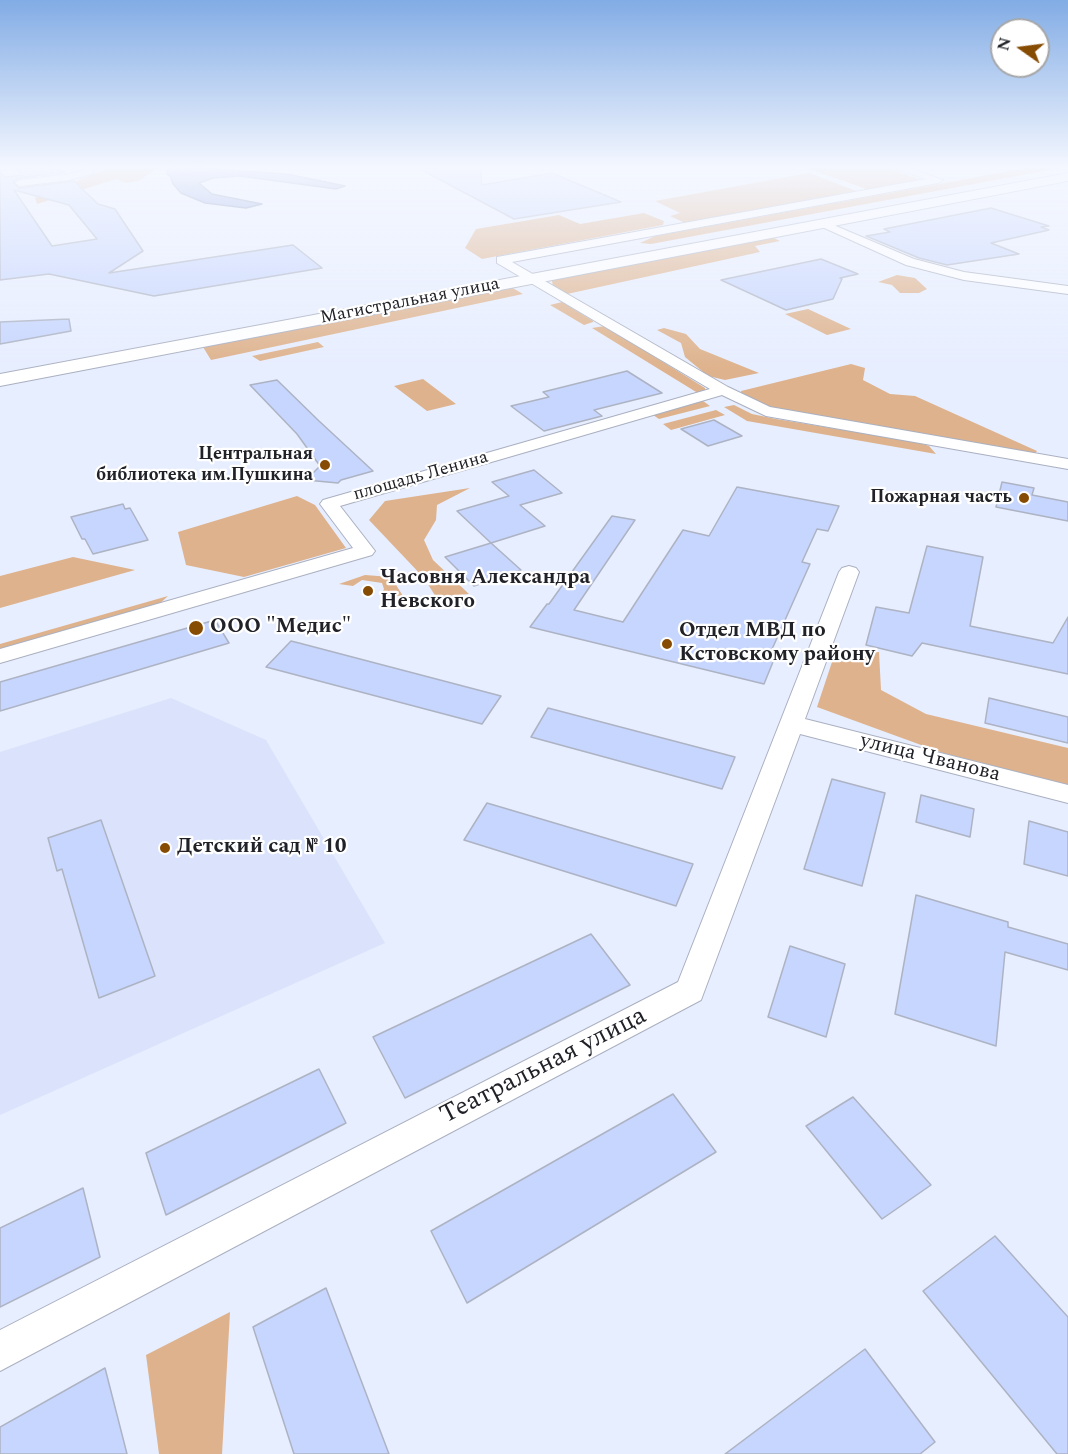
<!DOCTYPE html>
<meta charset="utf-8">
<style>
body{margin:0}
#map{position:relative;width:1068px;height:1454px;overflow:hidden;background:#e7eeff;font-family:Spectral,serif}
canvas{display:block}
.north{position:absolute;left:990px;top:18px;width:60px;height:60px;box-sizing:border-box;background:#fff;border:2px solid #a6a7a9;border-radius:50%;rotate:284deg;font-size:16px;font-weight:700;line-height:24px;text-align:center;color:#202228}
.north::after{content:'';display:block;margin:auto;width:21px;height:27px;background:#874c04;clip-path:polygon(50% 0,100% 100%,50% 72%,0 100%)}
</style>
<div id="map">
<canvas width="1068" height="1454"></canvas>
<div class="north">N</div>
</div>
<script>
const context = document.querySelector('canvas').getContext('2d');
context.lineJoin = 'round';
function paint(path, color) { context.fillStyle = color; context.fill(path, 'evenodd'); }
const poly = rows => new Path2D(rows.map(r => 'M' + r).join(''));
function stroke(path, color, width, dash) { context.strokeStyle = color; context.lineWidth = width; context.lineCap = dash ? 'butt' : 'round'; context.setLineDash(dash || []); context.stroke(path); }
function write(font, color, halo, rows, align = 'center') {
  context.font = font + ' Spectral,serif'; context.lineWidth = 4.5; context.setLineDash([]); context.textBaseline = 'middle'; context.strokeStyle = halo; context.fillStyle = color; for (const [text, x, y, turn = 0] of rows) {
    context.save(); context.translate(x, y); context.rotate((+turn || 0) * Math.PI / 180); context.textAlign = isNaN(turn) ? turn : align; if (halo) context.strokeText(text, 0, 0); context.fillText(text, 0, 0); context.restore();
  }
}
paint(poly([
 [171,698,266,740,385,943,0,1115,0,752]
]), '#dae3fb');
paint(poly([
 [102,167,164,167,156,169,138,181,126,183,116,179,37,204,35,198,104,170],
 [804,167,886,167,918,179,914,182,869,190],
 [1032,167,1065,167,651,244,640,243,655,236],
 [809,173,859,192,685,223,670,216,680,213,655,201],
 [644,213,664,221,663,225,482,259,465,248,476,229,559,215,580,224],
 [772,237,780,241,755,246,760,252,567,294,553,286,552,281,555,278],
 [897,275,915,278,927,289,919,293,900,293,892,285,878,282],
 [511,287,523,294,211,360,203,347],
 [562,302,593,321,593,322,584,325,550,305],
 [808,309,851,329,827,335,785,314],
 [605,326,705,388,705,392,701,395,592,328],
 [664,328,686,334,700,349,759,373,725,380,708,376,685,357,681,343,657,330],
 [318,342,324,347,260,361,252,356],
 [851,364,865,368,863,380,890,394,915,396,1037,451,1034,455,767,409,742,396,741,391],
 [423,379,456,404,427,411,394,386],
 [703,401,710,406,659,419,653,415],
 [734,405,752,414,776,419,917,442,929,446,936,454,747,421,724,407],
 [716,410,725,415,671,430,663,424],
 [470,488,437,505,436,520,424,540,433,560,469,594,436,597,424,578,369,520,385,501],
 [297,496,315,505,346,548,244,577,186,565,178,532],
 [73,557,135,570,0,608,0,576],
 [365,575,391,577,403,596,381,595,384,589,382,583,362,580,353,586,339,584],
 [168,596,156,607,0,653,0,644],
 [879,652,881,690,926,714,1068,748,1068,785,943,753,817,707,834,656],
 [230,1312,222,1454,159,1454,146,1355]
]), '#deb28c');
const water = poly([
 [182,167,287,174,345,186,336,189,240,176,213,178,199,183,212,194,262,204,246,208,205,203,181,193,173,184,171,177,167,174,168,169,182,167]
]);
paint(water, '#8aa1e0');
stroke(water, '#6a7ba9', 1.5);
const building = poly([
 [14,167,46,167,65,172,19,178,13,182,19,188,74,181,98,204,115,209,143,251,109,273,293,245,322,268,154,296,49,274,0,280,0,171,5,177,23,175,14,167],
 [14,190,69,205,97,239,52,246,14,190],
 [416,167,480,167,482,185,552,173,621,202,514,219,416,167],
 [991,208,1049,226,1041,227,1049,230,991,243,1019,254,947,265,919,258,866,236,890,232,884,229,991,208],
 [821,259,858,274,840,278,842,279,833,299,786,310,721,280,821,259],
 [69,319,71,331,0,344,0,322,69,319],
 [627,371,662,393,594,410,602,416,544,431,511,406,549,397,543,392,627,371],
 [277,380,319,421,373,471,341,480,338,483,306,480,320,466,297,434,250,385,277,380],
 [714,420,742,436,708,446,681,429,714,420],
 [534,470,562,493,520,505,545,526,491,543,457,511,509,496,492,482,534,470],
 [1002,482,1034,488,1032,495,1068,502,1068,521,996,507,1002,482],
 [737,487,839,506,828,531,817,529,802,562,810,564,769,656,775,657,764,684,530,627,547,604,549,604,612,516,635,520,574,610,623,622,683,530,709,536,737,487],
 [123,504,125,509,130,508,148,540,93,554,85,539,82,539,71,517,123,504],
 [491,543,521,570,474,586,445,557,491,543],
 [927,546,983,557,970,626,1053,643,1068,617,1068,674,922,643,912,656,866,645,876,607,909,613,927,546],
 [215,620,229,643,0,711,0,682,215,620],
 [291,641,299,643,501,696,482,724,266,667,291,641],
 [989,698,1068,717,1068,743,985,723,989,698],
 [548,708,735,757,722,789,531,737,548,708],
 [832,779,885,793,862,886,804,869,832,779],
 [921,795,974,809,970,837,916,822,921,795],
 [487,803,693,864,676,906,464,840,487,803],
 [101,820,155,976,99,998,62,869,57,871,48,838,101,820],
 [1029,821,1068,832,1068,876,1024,864,1029,821],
 [916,895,1008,922,1008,927,1068,944,1068,970,1005,952,996,1046,895,1014,916,895],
 [591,934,630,985,405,1098,373,1037,591,934],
 [790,946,845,964,826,1037,768,1017,790,946],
 [319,1069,346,1123,166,1215,146,1153,319,1069],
 [673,1094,716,1152,467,1303,431,1231,673,1094],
 [853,1097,931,1185,882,1219,806,1126,853,1097],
 [83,1188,100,1257,0,1307,0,1228,83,1188],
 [995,1236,1068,1317,1068,1454,1057,1454,923,1291,995,1236],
 [326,1288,389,1454,294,1454,253,1327,326,1288],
 [865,1349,935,1442,920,1454,725,1454,865,1349],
 [105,1368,127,1454,0,1454,0,1427,105,1368]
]);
paint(building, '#c7d6fe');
stroke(building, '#adb3c3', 1.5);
const minor = poly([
 [86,167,96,167,92,174,69,180,20,186,15,183,20,180,69,174,85,170,86,167],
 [892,167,907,167,943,180,938,183,512,262,728,387,770,407,1068,459,1068,469,766,416,722,395,340,506,375,551,372,555,0,663,0,649,353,548,320,504,323,500,710,389,497,263,497,257,926,179,892,167],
 [824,221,914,259,964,272,1068,286,1068,294,964,280,906,265,820,226,820,222,824,221],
 [849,566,856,568,859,572,805,719,1068,785,1068,803,800,734,701,1000,0,1371,0,1330,678,982,839,572,842,568,849,566]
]);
const secondary = poly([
 [1068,173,1068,181,0,386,0,374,1068,173]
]);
stroke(minor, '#aab0c0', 2);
stroke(secondary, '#aab0c0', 2);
paint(minor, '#fff');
paint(secondary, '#fff');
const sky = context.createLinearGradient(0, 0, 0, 371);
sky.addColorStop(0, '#82ace5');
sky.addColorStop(0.45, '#f4f7ff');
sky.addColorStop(1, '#f4f7ff00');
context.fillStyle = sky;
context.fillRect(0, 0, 1068, 371);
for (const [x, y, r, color] of [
 [325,465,6,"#874c04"],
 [1024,498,6,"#874c04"],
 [368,591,6,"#874c04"],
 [196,628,8,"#874c04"],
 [667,644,6,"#874c04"],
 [165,848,6,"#874c04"]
]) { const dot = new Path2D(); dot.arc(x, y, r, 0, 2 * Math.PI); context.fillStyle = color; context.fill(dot); stroke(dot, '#fff', 2); }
write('18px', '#202228', '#fff', [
 ["Магистральная улица",410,302,-11],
 ["площадь Ленина",421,477,-16]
]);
write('bold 18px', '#202228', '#fff', [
 ["Центральная",313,455],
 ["библиотека им.Пушкина",313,476],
 ["Пожарная часть",1012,498]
], 'right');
write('bold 21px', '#202228', '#fff', [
 ["Часовня Александра",380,579],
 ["Невского",380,603],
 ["ООО \"Медис\"",210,628],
 ["Отдел МВД по",679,632],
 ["Кстовскому району",679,656],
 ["Детский сад № 10",177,848]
], 'left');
write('21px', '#202228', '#fff', [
 ["улица Чванова",930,759,14]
]);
write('26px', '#202228', '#fff', [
 ["Театральная улица",544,1067,-27]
]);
</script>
